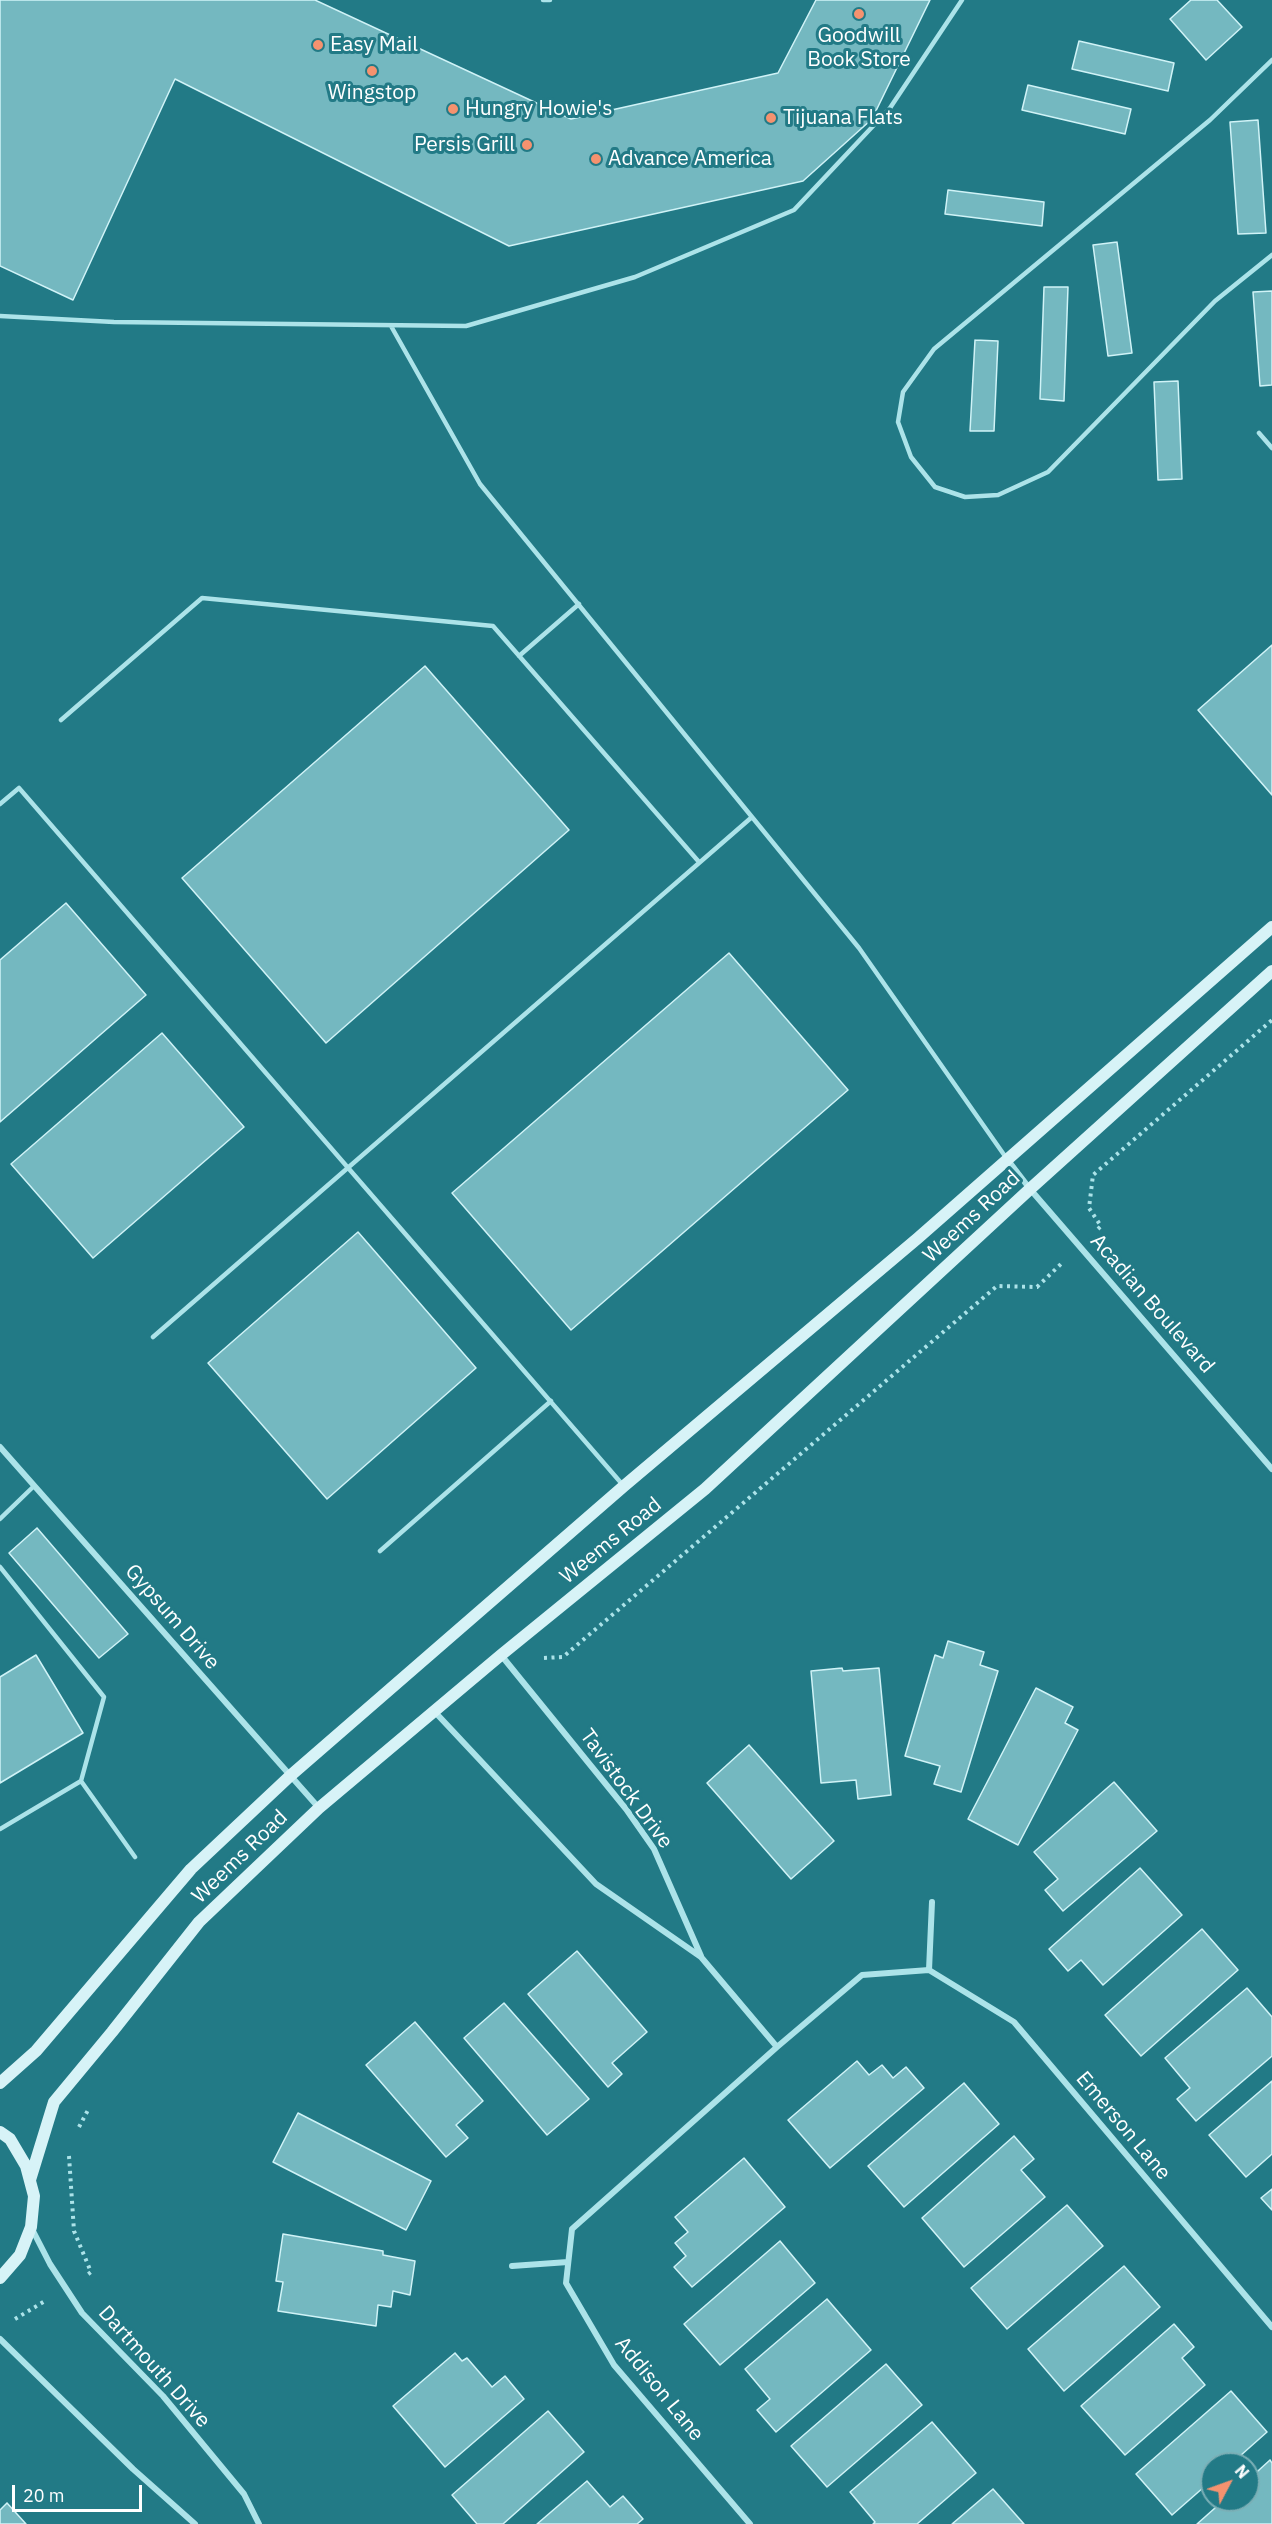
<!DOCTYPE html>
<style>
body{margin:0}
#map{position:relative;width:1272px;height:2524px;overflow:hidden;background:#227a86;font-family:"IBM Plex Sans",sans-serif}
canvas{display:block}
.north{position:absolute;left:1200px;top:2452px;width:60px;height:60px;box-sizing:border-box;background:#227a86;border:2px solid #7aafb6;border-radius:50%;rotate:49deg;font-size:16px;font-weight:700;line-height:24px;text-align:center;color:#fff}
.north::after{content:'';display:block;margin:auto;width:21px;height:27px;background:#f5926f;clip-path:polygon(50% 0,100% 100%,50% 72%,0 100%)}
.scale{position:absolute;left:12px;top:2485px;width:130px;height:27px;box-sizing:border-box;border:3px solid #fff;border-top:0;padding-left:8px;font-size:18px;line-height:21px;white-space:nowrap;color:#fff;-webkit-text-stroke:4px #227a86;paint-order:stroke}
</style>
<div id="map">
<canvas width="1272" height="2524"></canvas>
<div class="north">N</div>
<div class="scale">20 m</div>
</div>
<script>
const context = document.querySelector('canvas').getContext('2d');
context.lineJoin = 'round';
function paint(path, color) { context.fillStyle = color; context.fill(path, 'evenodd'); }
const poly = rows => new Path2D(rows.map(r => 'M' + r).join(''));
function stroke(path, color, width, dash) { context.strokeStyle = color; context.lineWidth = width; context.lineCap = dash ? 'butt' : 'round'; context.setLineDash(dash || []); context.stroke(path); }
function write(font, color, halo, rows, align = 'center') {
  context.font = font + ' "IBM Plex Sans",sans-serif'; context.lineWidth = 6; context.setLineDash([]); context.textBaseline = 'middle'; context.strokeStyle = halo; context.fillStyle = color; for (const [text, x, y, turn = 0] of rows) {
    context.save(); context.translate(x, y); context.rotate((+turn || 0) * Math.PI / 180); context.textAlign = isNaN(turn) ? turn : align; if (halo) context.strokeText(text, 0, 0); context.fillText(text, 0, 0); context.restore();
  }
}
const building = poly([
 [0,0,315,0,571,119,778,73,816,0,930,0,872,119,803,181,509,246,175,79,73,300,0,266,0,0],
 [1191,0,1217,0,1242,27,1206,60,1170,19,1191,0],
 [1079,41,1174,63,1168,91,1072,69,1079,41],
 [1028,85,1131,109,1125,134,1022,110,1028,85],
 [1258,120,1266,233,1238,234,1230,122,1258,120],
 [948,190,1044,202,1042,226,945,214,948,190],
 [1117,242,1132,353,1108,356,1093,245,1117,242],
 [1044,287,1068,287,1064,401,1040,399,1044,287],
 [1272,291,1272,385,1260,386,1253,292,1272,291],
 [975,340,998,341,994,431,970,431,975,340],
 [1178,381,1182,479,1158,480,1154,382,1178,381],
 [1272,645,1272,795,1198,710,1272,645],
 [425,666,569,830,326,1043,182,878,425,666],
 [66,903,146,995,0,1122,0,960,66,903],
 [729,953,848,1090,571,1330,452,1193,729,953],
 [162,1033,244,1127,93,1258,11,1164,162,1033],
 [358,1232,476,1368,327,1499,208,1363,358,1232],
 [37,1528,128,1634,99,1658,9,1553,37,1528],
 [948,1641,984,1652,980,1665,998,1671,961,1792,934,1784,940,1766,905,1756,935,1655,943,1658,948,1641],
 [36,1655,83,1733,0,1783,0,1677,36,1655],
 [842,1668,843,1671,879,1668,891,1795,858,1799,856,1780,821,1783,811,1671,842,1668],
 [1036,1688,1073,1707,1065,1723,1078,1730,1018,1845,968,1819,1036,1688],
 [749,1745,834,1841,791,1879,707,1783,749,1745],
 [1114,1782,1157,1831,1063,1911,1045,1890,1058,1879,1034,1852,1114,1782],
 [1140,1868,1182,1915,1103,1985,1081,1960,1068,1971,1049,1949,1140,1868],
 [1202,1929,1238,1970,1141,2056,1105,2015,1202,1929],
 [577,1951,647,2032,612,2063,622,2074,608,2087,528,1994,577,1951],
 [1247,1988,1272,2017,1272,2056,1196,2121,1177,2099,1190,2088,1165,2058,1247,1988],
 [504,2003,589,2099,547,2135,464,2038,504,2003],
 [415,2022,483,2101,456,2125,468,2138,446,2157,366,2065,415,2022],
 [857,2061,869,2075,882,2065,893,2078,906,2067,924,2088,830,2168,788,2120,857,2061],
 [1272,2081,1272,2154,1246,2177,1209,2135,1272,2081],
 [964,2083,999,2124,904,2207,868,2166,964,2083],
 [298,2113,431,2181,406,2230,273,2162,298,2113],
 [1014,2136,1034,2159,1021,2170,1045,2197,964,2267,922,2218,1014,2136],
 [744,2158,785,2207,692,2287,674,2267,686,2256,675,2243,688,2232,675,2217,744,2158],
 [1272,2189,1272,2210,1261,2198,1272,2189],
 [1067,2205,1103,2246,1007,2329,971,2288,1067,2205],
 [283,2234,383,2251,383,2255,415,2261,410,2295,393,2291,391,2307,378,2305,376,2326,278,2311,283,2282,276,2281,283,2234],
 [780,2241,815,2283,720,2365,684,2324,780,2241],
 [1124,2266,1160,2307,1064,2391,1028,2349,1124,2266],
 [827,2299,871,2350,776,2432,757,2410,770,2399,745,2369,827,2299],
 [1174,2324,1194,2347,1182,2358,1205,2385,1125,2455,1081,2406,1174,2324],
 [455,2353,462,2361,467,2358,492,2387,505,2376,524,2399,445,2467,393,2406,455,2353],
 [886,2364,922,2405,827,2487,791,2446,886,2364],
 [1231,2391,1267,2432,1231,2464,1212,2464,1212,2480,1172,2515,1136,2474,1231,2391],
 [548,2411,584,2452,503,2524,477,2524,452,2495,548,2411],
 [932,2422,976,2473,917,2524,873,2524,875,2522,850,2492,932,2422],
 [1270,2460,1272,2463,1272,2524,1197,2524,1224,2500,1248,2500,1248,2480,1270,2460],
 [587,2481,610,2507,623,2496,643,2519,637,2524,537,2524,587,2481],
 [993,2489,1024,2524,952,2524,993,2489],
 [7,2503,26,2524,0,2524,0,2510,7,2503]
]);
paint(building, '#74b8c0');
stroke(building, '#d0f3f7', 1.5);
stroke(poly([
 [1098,1229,1101,1226,1089,1208,1093,1175,1272,1020],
 [544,1658,563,1657,997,1286,1037,1287,1062,1263],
 [79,2127,88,2110],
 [69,2156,74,2231,91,2272,87,2275],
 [15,2319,45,2301]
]), '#ace3e9', 4, [3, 4.5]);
stroke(poly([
 [543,0,550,0],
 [1272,60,1210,120,934,349,903,392,898,422,911,457,935,487,965,497,998,495,1048,472,1215,301,1272,255],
 [0,316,114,322,466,326,635,277,794,210,890,108,962,0],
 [391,326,480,484,859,948,1007,1159],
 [1259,433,1272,448],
 [519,656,579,604],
 [61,720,202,598,493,626,699,862],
 [0,804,19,788,622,1484],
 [153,1337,752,817],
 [0,1519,34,1486],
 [380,1551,551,1401],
 [0,1567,104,1697,81,1781,0,1829],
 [81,1781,135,1857]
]), '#ace3e9', 4.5);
stroke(poly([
 [1007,1159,1030,1189,1272,1469],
 [0,1447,319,1808],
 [501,1655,626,1809,654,1849,701,1956],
 [434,1711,596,1884,701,1957,777,2047],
 [929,1970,932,1902],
 [31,2227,50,2264,82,2313,163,2396,244,2494,259,2524],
 [512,2266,568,2262],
 [0,2339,133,2469,195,2524],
 [750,2524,614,2365,566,2283,572,2229,777,2047,862,1975,929,1970,1014,2022,1272,2327]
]), '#ace3e9', 6);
stroke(poly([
 [0,2083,36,2051,191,1869,290,1776,624,1486,918,1238,1272,927],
 [0,2132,10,2139,26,2166,34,2196,31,2227,20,2255,0,2278],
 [30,2180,54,2102,112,2032,199,1922,319,1808,501,1655,705,1489,1030,1189,1272,971]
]), '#d7f3f7', 12);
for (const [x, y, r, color] of [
 [859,14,6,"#f5926f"],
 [318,45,6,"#f5926f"],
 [372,71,6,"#f5926f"],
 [453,109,6,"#f5926f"],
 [771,118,6,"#f5926f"],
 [527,145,6,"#f5926f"],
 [596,159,6,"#f5926f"]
]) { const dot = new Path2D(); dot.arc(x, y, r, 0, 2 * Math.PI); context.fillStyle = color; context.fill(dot); stroke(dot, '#227a86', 2); }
write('21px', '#fff', '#227a86', [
 ["Goodwill",859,36,"center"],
 ["Book Store",859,60,"center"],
 ["Easy Mail",330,45],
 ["Wingstop",372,93,"center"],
 ["Hungry Howie's",465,109],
 ["Tijuana Flats",783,118],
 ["Persis Grill",515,145,"right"],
 ["Advance America",608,159]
], 'left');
write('21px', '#fff', '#227a86', [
 ["Weems Road",972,1217,-43],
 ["Acadian Boulevard",1152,1304,49],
 ["Weems Road",611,1541,-39],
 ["Gypsum Drive",172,1617,49],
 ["Tavistock Drive",626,1789,54],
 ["Weems Road",240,1857,-44],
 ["Emerson Lane",1123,2126,50],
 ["Dartmouth Drive",154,2367,48],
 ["Addison Lane",659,2389,51]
]);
</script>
